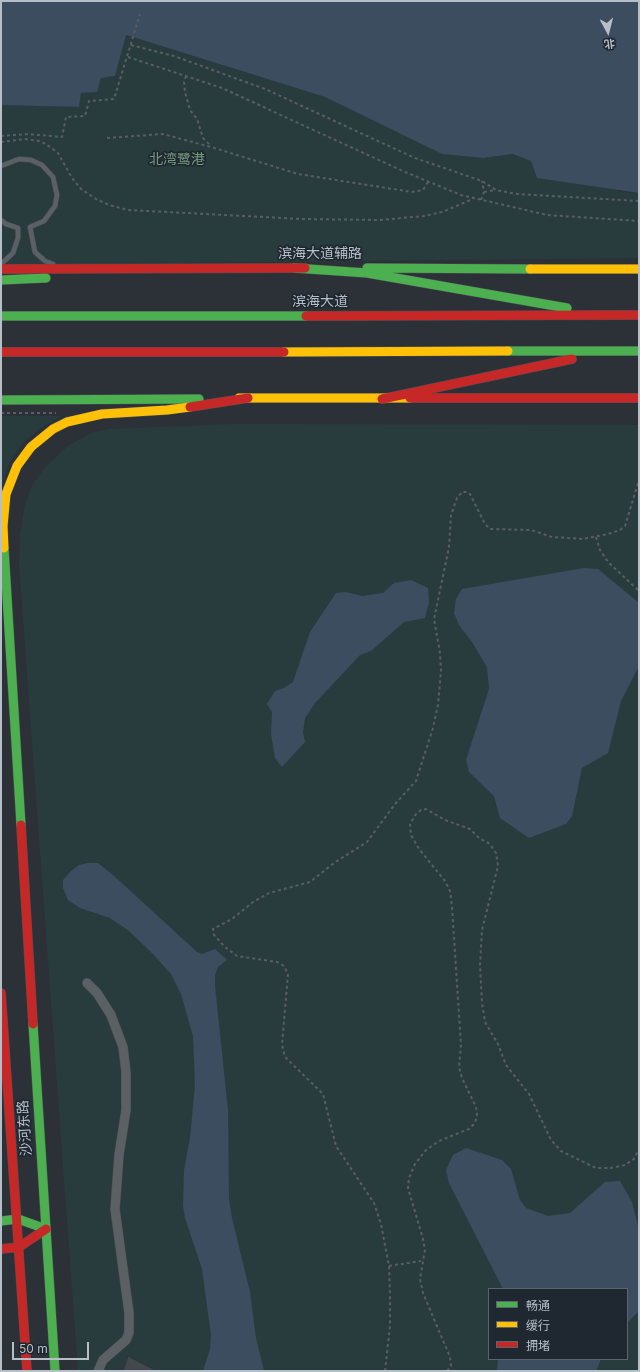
<!DOCTYPE html>
<meta charset="utf-8">
<style>
body{margin:0}
#map{position:relative;width:640px;height:1372px;overflow:hidden;background:#2b3137;font-family:Inter,"Noto Sans SC",sans-serif}
canvas{display:block}
.frame{position:absolute;inset:0;border:2px solid #b6bec7;pointer-events:none}
.legend{position:absolute;left:488px;top:1288px;width:140px;height:72px;box-sizing:border-box;background:#1f2831;border:1px solid #5b646d;margin:0;padding:5px 7px;list-style:none;font-size:12px;color:#b6bec7}
.legend li{display:flex;align-items:center;gap:8px;height:20px}
.legend b{width:20px;border:1px solid #5b646d}
.north{position:absolute;left:588px;top:12px;width:40px;height:40px;-webkit-text-stroke:3px #1f2831;paint-order:stroke;rotate:173deg;font-size:11px;font-weight:700;line-height:16px;text-align:center;color:#b6bec7}
.north::after{content:'';display:block;margin:auto;width:14px;height:18px;background:#b6bec7;clip-path:polygon(50% 0,100% 100%,50% 72%,0 100%)}
.scale{position:absolute;left:12px;top:1342px;width:77px;height:18px;box-sizing:border-box;border:2px solid #b6bec7;border-top:0;padding-left:5px;font-size:12px;line-height:14px;white-space:nowrap;color:#b6bec7;-webkit-text-stroke:3px #1f2831;paint-order:stroke}
</style>
<div id="map">
<canvas width="640" height="1372"></canvas>
<div class="frame"></div>
<ul class="legend">
<li><b style="height:5px;background:#4caf50"></b>畅通</li>
<li><b style="height:5px;background:#ffc107"></b>缓行</li>
<li><b style="height:5px;background:#c62828"></b>拥堵</li>
</ul>
<div class="north">北</div>
<div class="scale">50 m</div>
</div>
<script>
const context = document.querySelector('canvas').getContext('2d');
context.lineJoin = 'round';
function paint(path, color) { context.fillStyle = color; context.fill(path, 'evenodd'); }
const poly = rows => new Path2D(rows.map(r => 'M' + r).join(''));
function stroke(path, color, width, dash) { context.strokeStyle = color; context.lineWidth = width; context.lineCap = dash ? 'butt' : 'round'; context.setLineDash(dash || []); context.stroke(path); }
function write(font, color, halo, rows, align = 'center') {
  context.font = font + ' Inter,"Noto Sans SC",sans-serif'; context.lineWidth = 3.5; context.setLineDash([]); context.textBaseline = 'middle'; context.strokeStyle = halo; context.fillStyle = color; for (const [text, x, y, turn = 0] of rows) {
    context.save(); context.translate(x, y); context.rotate((+turn || 0) * Math.PI / 180); context.textAlign = isNaN(turn) ? turn : align; if (halo) context.strokeText(text, 0, 0); context.fillText(text, 0, 0); context.restore();
  }
}
paint(poly([
 [125,35,325,97,442,154,483,158,513,154,621,192,639,193,639,258,1,265,1,105,79,107,81,93,97,92,101,78,115,76],
 [1,416,62,416,39,429,22,444,11,460,1,487],
 [236,424,639,425,639,1371,78,1371,19,564,20,535,24,509,32,485,46,466,69,445,94,432,110,429],
 [489,1289,627,1289,627,1359,489,1359]
]), '#293c3d');
paint(poly([
 [1,1,639,1,639,193,537,178,531,161,513,154,483,158,442,154,325,97,126,35,115,76,101,78,97,92,81,93,79,107,1,105],
 [584,568,598,569,639,603,639,666,621,701,608,753,582,768,572,816,566,824,529,838,500,818,494,796,469,772,466,760,489,689,487,667,472,642,459,625,454,613,456,599,462,589],
 [411,580,428,588,429,602,425,618,404,622,371,651,360,655,315,703,305,718,303,732,305,742,282,767,275,758,271,734,272,712,267,704,275,691,284,688,293,682,310,632,336,593,346,592,362,596,383,593,394,583],
 [87,863,98,863,113,875,197,952,202,954,215,949,227,960,218,967,215,975,215,986,228,1110,229,1199,232,1218,250,1292,256,1338,264,1371,203,1371,210,1349,211,1335,202,1269,185,1218,183,1205,184,1170,190,1138,195,1084,193,1036,181,994,171,974,153,954,129,931,110,918,80,908,68,900,63,888,63,880,71,871,79,865],
 [466,1148,502,1160,511,1169,520,1200,526,1208,548,1216,570,1213,605,1182,620,1181,632,1202,639,1230,639,1311,627,1323,627,1289,503,1289,449,1183,446,1170,453,1155],
 [498,1359,601,1359,596,1371,497,1371]
]), '#3b4d5f');
const building = poly([
 [128,1356,157,1371,123,1371,128,1356]
]);
paint(building, '#43484d');
stroke(building, '#2f3236', 1);
const lane = poly([
 [1,166,19,159,31,160,42,165,53,177,57,195,55,206,44,221,30,227,35,252,45,261,53,264],
 [1,220,6,224,18,228,18,238,13,253,1,264]
]);
const street = poly([
 [87,983,97,993,111,1015,123,1047,126,1072,126,1110,119,1155,115,1209,129,1313,129,1333,126,1340,103,1360,98,1371]
]);
const fast = poly([
 [294,268,367,273,567,308],
 [367,268,530,269],
 [1,280,46,278],
 [1,316,306,316],
 [508,351,639,351],
 [1,400,199,399],
 [4,548,21,825],
 [33,1024,55,1371],
 [1,1221,18,1219,46,1229]
]);
const slow = poly([
 [530,269,639,269],
 [284,352,508,351],
 [239,398,410,398],
 [4,548,3,526,6,494,17,466,31,447,53,429,67,422,102,414,167,410,190,407]
]);
const jam = poly([
 [1,269,305,268],
 [306,316,639,315],
 [1,352,284,352],
 [410,398,639,398],
 [382,399,572,359],
 [190,407,248,398],
 [21,825,33,1024],
 [1,993,27,1371],
 [1,1249,19,1247,46,1229]
]);
stroke(lane, '#494d52', 5.5);
stroke(street, '#494d52', 10);
stroke(fast, '#494d52', 10);
stroke(slow, '#494d52', 10);
stroke(jam, '#494d52', 10);
stroke(poly([
 [131,45,174,56,265,89,415,158,482,181,496,190,517,194,639,201],
 [128,57,222,88,405,172,461,195,547,215,639,221],
 [186,76,184,82,185,92,190,110,197,119,203,138,211,146],
 [1,136,28,134,62,137,66,117,85,116,89,101,114,99,140,14],
 [107,138,163,134,211,147,298,174,412,192,423,190,428,182],
 [1,142,25,139,39,141,46,144,58,153,72,178,81,189,96,199,109,205,128,210,302,219,380,220,424,216,442,212,473,199],
 [484,192,496,190],
 [481,200,484,192,482,181],
 [1,413,56,413],
 [596,537,600,550,608,562,639,591],
 [389,1266,421,1261],
 [385,1371,390,1326,390,1294,389,1266,381,1224,374,1203,336,1146,323,1094,285,1057,282,1045,288,974,284,966,277,962,237,956,225,947,214,935,213,929,232,919,253,902,269,893,310,882,334,863,367,842,395,804,416,781,433,728,438,705,441,671,440,653,434,619,449,547,451,515,457,498,462,492,467,492,470,494,485,524,490,529,531,530,552,537,583,539,608,534,620,530,625,526,639,480],
 [447,1371,451,1366,450,1357,423,1293,420,1279,425,1250,423,1239,408,1188,409,1178,415,1164,426,1150,439,1141,469,1129,475,1123,477,1115,476,1107,462,1078,459,1067,461,1045,452,907,450,891,445,881,419,849,411,835,410,824,416,814,421,810,426,809,445,820,470,829,479,838,490,844,496,853,498,866,482,930,480,965,482,1003,485,1022,498,1044,506,1065,529,1094,551,1140,561,1151,596,1168,611,1168,625,1165,634,1159,639,1149]
]), '#595e62', 2, [3, 3]);
stroke(lane, '#5b6065', 4.5);
stroke(street, '#5b6065', 9);
stroke(fast, '#4caf50', 9);
stroke(slow, '#ffc107', 9);
stroke(jam, '#c62828', 9);
write('14px', '#769b7d', '#1f2831', [
 ["北湾鹭港",177,160]
]);
write('14px', '#b6bec7', '#1f2831', [
 ["滨海大道辅路",320,254],
 ["滨海大道",320,302],
 ["沙河东路",25,1128,-94]
]);
</script>
